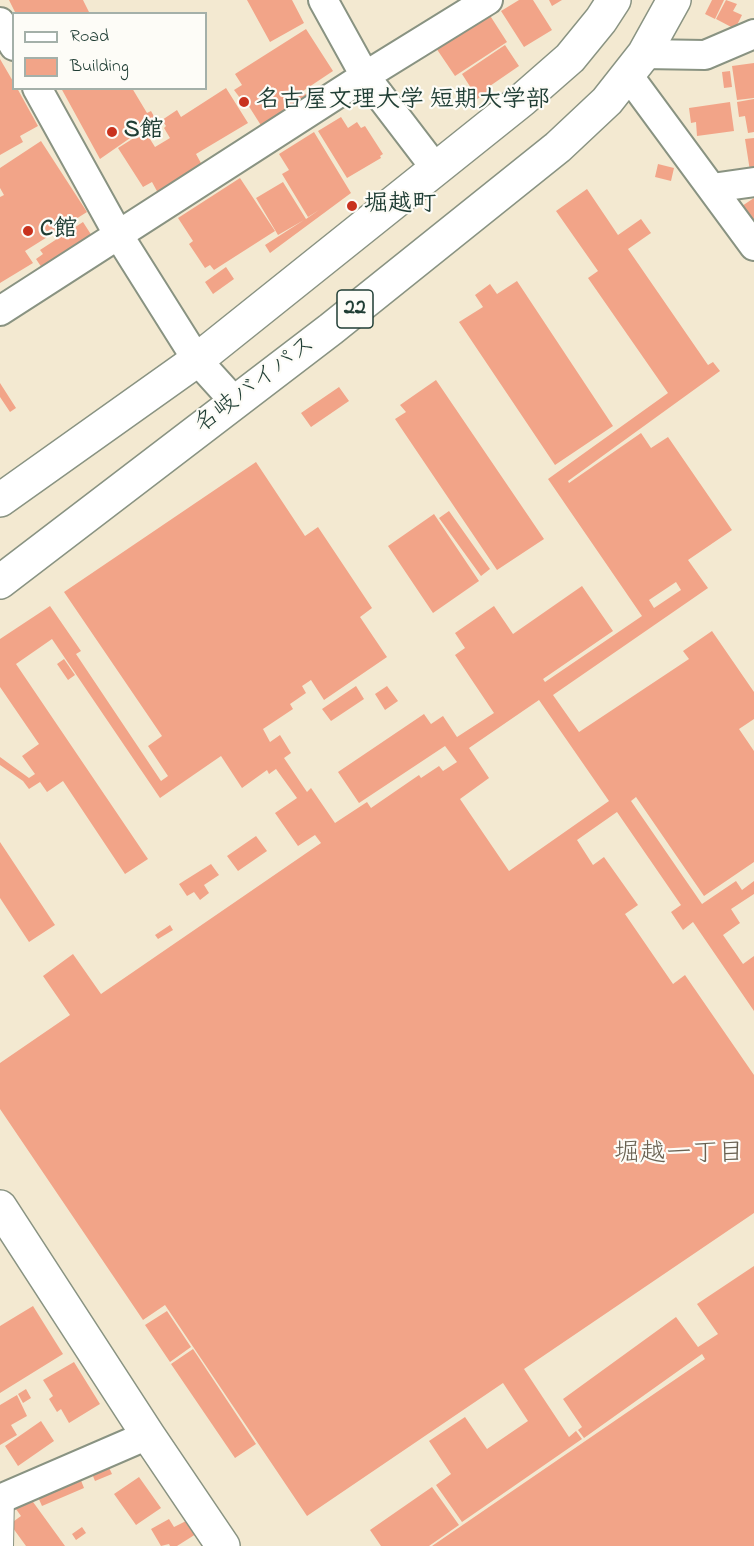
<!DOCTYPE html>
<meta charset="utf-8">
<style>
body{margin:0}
#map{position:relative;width:754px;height:1546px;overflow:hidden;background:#f3e9d1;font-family:"Indie Flower",sans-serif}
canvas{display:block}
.legend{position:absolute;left:12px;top:12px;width:195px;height:78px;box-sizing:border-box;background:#fdfcf7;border:2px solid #a4b0a9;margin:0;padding:8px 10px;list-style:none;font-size:18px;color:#1f3d34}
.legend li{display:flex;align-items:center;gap:12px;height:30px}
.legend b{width:30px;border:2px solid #a4b0a9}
</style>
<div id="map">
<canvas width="754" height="1546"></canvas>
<ul class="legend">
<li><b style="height:8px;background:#fff"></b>Road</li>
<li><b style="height:16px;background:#f2a488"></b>Building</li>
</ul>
</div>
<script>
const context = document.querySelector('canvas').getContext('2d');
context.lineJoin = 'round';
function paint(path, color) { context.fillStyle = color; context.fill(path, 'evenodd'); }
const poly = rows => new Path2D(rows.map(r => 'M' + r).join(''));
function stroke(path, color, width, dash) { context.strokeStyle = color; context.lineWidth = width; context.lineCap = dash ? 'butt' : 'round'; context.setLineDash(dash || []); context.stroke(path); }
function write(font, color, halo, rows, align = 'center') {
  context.font = font + ' "Indie Flower","Klee One",sans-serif'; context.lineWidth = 4.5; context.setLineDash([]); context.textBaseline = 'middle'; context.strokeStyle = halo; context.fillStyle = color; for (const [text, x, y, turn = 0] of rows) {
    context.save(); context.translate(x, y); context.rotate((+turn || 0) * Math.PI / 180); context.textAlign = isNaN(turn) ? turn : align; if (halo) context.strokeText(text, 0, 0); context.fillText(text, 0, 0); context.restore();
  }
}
paint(poly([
 [9,0,83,0,90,14,16,14],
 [247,0,292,0,304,23,270,42],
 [519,0,533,0,552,30,524,47,501,11],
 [549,0,562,0,552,6],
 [712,0,724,0,715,19,705,14],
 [726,0,737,4,733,11,742,15,735,29,716,19],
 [489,14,507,42,455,76,436,48],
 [306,29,333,71,303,91,308,97,262,127,243,97,240,98,234,90,242,85,235,74],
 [505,45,519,66,487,88,489,91,473,102,466,91,471,88,462,74],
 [0,59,14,83,14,88,17,88,38,126,20,136,23,142,0,155],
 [754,63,754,98,737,100,732,66],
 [730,71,732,87,724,88,722,72],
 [61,88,132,88,147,113,151,111,156,120,100,159],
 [226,88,248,123,196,154,202,165,158,193,152,182,143,187,118,148,145,131,155,147,170,138,164,128,166,126,162,120,177,110,181,117],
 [754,99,754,132,748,133,745,116,739,117,737,102],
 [730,102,734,131,697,136,696,122,691,123,689,108],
 [341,117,348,128,357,122,361,128,365,126,383,154,380,156,381,158,347,178,318,131],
 [314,132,351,193,270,253,265,245,304,220,278,235,256,198,283,182,306,219,319,210,308,217,282,174,289,170,279,154],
 [754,138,754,170,750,171,745,139],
 [41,141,87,212,25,251,33,263,0,283,0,197,4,195,0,188,0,168],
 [658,164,674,168,671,181,655,177],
 [240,178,275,231,214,270,210,265,205,268,189,244,193,241,178,218],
 [587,189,618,235,641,219,651,233,628,249,708,365,713,362,720,371,568,481,569,483,641,433,651,448,668,437,732,530,688,560,708,588,553,695,579,732,689,659,683,651,712,631,754,692,754,719,739,729,754,751,754,862,704,896,636,797,631,801,702,904,736,881,742,890,754,881,754,894,731,909,740,923,723,935,743,964,754,956,754,1011,693,922,683,930,671,912,681,905,617,812,577,840,593,865,604,857,638,905,625,914,673,984,685,975,754,1075,754,1213,524,1369,569,1437,576,1431,582,1439,462,1522,436,1485,451,1474,429,1441,465,1417,487,1449,528,1421,503,1383,307,1516,165,1305,143,1320,0,1109,0,1063,70,1015,43,976,73,954,101,994,321,843,315,835,298,846,275,813,297,798,276,769,269,774,267,770,242,788,221,756,160,798,52,639,16,664,148,859,125,874,63,781,47,792,40,782,29,789,23,781,0,765,0,757,29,778,35,774,22,756,39,744,0,687,0,639,50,606,81,651,76,654,161,781,168,776,148,746,162,736,64,592,256,462,305,536,318,527,372,608,360,617,387,657,324,700,311,680,302,686,306,693,290,704,293,709,263,729,270,742,280,735,291,753,284,758,307,792,311,788,335,823,367,802,371,808,419,775,421,778,439,766,443,771,457,762,445,746,359,803,338,772,424,714,431,724,443,716,457,737,494,713,455,655,465,648,455,633,494,606,513,634,582,586,613,631,543,679,545,682,642,616,548,479,668,393,588,278,598,271,556,211],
 [676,582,681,590,654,608,649,600],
 [539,700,609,801,509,871,460,799,489,778,469,748],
 [754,198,754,225,742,206],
 [83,222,92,236,42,268,36,259,43,254,40,250],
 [226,267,234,279,213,294,205,282],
 [517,281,613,426,555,465,459,322,483,307,475,295,490,284,497,294],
 [436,380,544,539,497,570,395,419,406,412,400,405],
 [0,383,16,408,10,412,0,397],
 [339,387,349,401,311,427,301,413],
 [449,511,490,569,481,576,439,518],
 [434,514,479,581,433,613,388,546],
 [64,659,75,675,68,680,57,664],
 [356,686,364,699,331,721,322,709],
 [387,686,398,701,385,710,375,694],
 [256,836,267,851,238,871,227,856],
 [0,842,55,925,29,942,0,898],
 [211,864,219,875,204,885,209,893,200,900,194,892,187,896,179,884],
 [170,925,173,930,158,939,155,935],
 [754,1266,754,1546,432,1546,705,1359,702,1354,584,1438,578,1430,582,1427,563,1399,676,1317,698,1347,718,1334,697,1304],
 [33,1306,63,1354,0,1393,0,1326],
 [167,1311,191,1347,170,1362,145,1325],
 [193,1349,256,1444,235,1458,171,1364],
 [74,1362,100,1404,69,1423,61,1409,57,1412,49,1399,53,1396,43,1380],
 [26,1389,31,1398,23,1403,18,1394],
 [17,1395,27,1416,11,1425,17,1435,0,1445,0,1405],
 [41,1421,54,1441,18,1466,5,1446],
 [104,1457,112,1474,95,1481,88,1464],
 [76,1468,84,1488,42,1506,33,1486],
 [139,1477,161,1508,136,1525,114,1494],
 [432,1487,459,1525,429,1546,381,1546,370,1530],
 [28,1495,65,1546,26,1546,10,1524,21,1516,13,1505],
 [169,1519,174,1527,188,1520,196,1534,177,1546,170,1546,169,1544,161,1546,151,1529],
 [82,1527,86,1533,76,1540,72,1534]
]), '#f2a488');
const lane = poly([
 [6,1546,7,1496]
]);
const street = poly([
 [323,0,365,76,436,169],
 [0,22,14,46],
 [644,54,705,55,754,34],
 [628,75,754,246],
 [37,88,119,236,197,360,235,402],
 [712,188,754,182],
 [0,311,365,76,488,0],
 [0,1499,148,1435]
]);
const secondary = poly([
 [0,1207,148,1435,223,1546]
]);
const highway = poly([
 [0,500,197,360,522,100,570,58,601,20,614,0],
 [0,582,331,329,558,147,607,101,644,54,674,0]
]);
stroke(lane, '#899382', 16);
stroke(street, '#899382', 32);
stroke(secondary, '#899382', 36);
stroke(highway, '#899382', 36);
stroke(lane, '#fff', 14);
stroke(street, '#fff', 28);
stroke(secondary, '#fff', 33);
stroke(highway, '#fff', 33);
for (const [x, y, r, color] of [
 [244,102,6,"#c8321e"],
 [112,132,6,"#c8321e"],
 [352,206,6,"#c8321e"],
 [28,231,6,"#c8321e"]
]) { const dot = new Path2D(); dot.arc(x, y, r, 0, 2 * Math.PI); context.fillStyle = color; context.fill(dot); stroke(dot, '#fdfcf7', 2); }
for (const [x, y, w] of [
 [355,309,36]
]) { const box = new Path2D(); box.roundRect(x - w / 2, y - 19, w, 38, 4.5); context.fillStyle = '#fdfcf7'; context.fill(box); stroke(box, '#1f3d34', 1.5); }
write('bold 22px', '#1f3d34', null, [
 ["22",355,309]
]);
write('bold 24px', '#1f3d34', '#fdfcf7', [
 ["名古屋文理大学 短期大学部",256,102],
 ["S館",124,132],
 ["堀越町",364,206],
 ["C館",40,231]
], 'left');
write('24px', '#1f3d34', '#fdfcf7', [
 ["名岐バイパス",256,386,-37]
]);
write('26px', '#696151', '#fdfcf7', [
 ["堀越一丁目",679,1156]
]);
</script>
